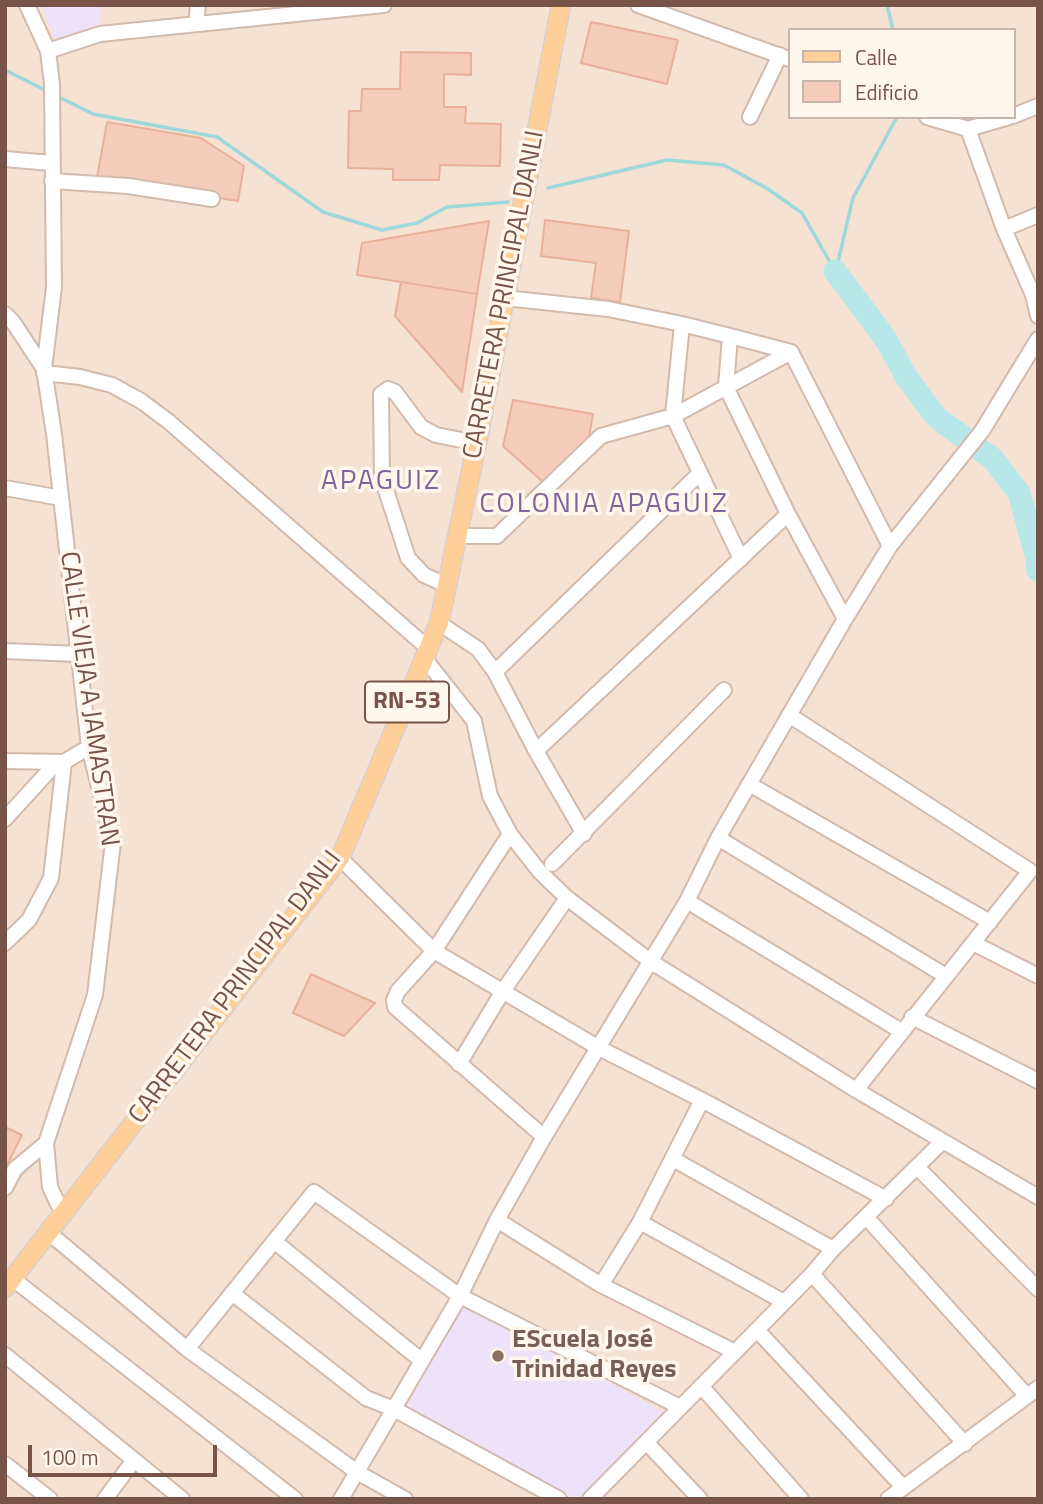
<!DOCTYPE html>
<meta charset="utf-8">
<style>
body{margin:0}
#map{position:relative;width:1043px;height:1504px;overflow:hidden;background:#fef1e5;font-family:"Titillium Web",sans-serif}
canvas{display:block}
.frame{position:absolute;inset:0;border:7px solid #785448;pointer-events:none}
.legend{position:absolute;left:788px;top:28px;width:228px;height:91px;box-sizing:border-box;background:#fff6ec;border:2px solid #c9b5aa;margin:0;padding:9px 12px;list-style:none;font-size:21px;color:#785448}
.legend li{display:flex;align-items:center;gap:14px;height:35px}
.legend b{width:35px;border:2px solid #c9b5aa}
.scale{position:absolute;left:28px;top:1445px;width:189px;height:32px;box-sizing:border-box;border:4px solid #785448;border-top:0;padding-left:9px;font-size:21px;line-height:24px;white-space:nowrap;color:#785448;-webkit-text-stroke:5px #fff6ec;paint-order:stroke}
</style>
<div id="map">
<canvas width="1043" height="1504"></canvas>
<div class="frame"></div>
<ul class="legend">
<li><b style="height:9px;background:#ffcf9a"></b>Calle</li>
<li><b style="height:19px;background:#f5ccbb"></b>Edificio</li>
</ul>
<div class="scale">100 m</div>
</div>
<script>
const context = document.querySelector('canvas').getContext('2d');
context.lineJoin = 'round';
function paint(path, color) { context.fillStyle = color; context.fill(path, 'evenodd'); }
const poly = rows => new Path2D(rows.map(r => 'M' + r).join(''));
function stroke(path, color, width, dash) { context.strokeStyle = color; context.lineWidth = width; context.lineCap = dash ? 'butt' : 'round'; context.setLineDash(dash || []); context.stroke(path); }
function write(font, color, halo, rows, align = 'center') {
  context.font = font + ' "Titillium Web",sans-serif'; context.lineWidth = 7; context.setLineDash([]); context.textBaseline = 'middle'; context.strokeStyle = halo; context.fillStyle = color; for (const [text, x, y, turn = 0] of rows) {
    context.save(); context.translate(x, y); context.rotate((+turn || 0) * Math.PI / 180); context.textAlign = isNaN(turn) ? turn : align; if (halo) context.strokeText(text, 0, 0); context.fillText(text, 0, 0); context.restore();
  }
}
paint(poly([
 [5,5,1038,5,1038,1499,5,1499],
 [789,30,1013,30,1013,117,789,117]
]), '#f6e2d3');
paint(poly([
 [41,5,101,5,99,25,55,39],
 [464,1301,663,1412,582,1499,572,1499,405,1411]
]), '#eee1fa');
stroke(poly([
 [887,5,893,30],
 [5,70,47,91],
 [57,96,93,114,217,137,323,212,382,230,417,223,447,207,508,202],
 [548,188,667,160,724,165,768,189,802,213,835,271],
 [836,270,853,198,897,117]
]), '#9dd8db', 3.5);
stroke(poly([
 [835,271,885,338,907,378,936,417,993,459,1019,493,1036,555,1038,570]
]), '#b8e7e9', 23);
const building = poly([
 [591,22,678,40,667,84,581,63,591,22],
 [401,52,471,53,471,75,444,74,444,107,466,107,465,123,501,124,500,166,440,165,439,180,393,180,393,169,348,168,349,111,361,111,362,89,400,89,401,52],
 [107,122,201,138,244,166,238,201,97,178,107,122],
 [545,220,629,231,620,302,591,298,596,263,541,256,545,220],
 [489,221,477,294,357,275,362,243,489,221],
 [401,282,477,294,462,392,395,316,401,282],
 [513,400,593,414,589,437,543,482,503,446,513,400],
 [311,974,375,1003,344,1036,293,1013,311,974],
 [5,1127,22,1135,5,1169,5,1127]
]);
paint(building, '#f5ccbb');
stroke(building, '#e8b09a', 2);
const minor = poly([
 [27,5,48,51,52,84,54,287,44,369],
 [638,5,789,59],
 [196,24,198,5],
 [48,51,100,34,384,5],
 [1013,116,1038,106],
 [750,117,780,55],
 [927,117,968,129,1009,117],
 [968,129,1004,229,1033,295,1038,316],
 [5,159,51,163],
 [52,181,128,186,212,199],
 [1004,229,1038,215],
 [505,298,608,309,682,324,673,416,741,559],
 [5,314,13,322,44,369,54,434,89,747,113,842,95,995,46,1143,50,1187,58,1204,64,1211],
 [682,324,730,336,726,387,788,514,845,619],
 [730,336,791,352,890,546],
 [44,373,80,377,112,385,141,401,168,421,429,649],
 [5,488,61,498],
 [457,536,497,536,601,436,673,416,791,352],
 [446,585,424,575,408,558,382,478,381,394,388,389,395,392,421,427,436,435,477,443],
 [439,623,478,649,495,672,536,751,584,834],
 [5,651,78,654],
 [425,659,474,721,490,796,510,834,540,872,567,898,650,961,856,1090,1038,1197],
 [495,672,699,474],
 [789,715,1030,871,856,1090],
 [536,751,788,514],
 [5,761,64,762,89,747],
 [749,784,990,922],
 [5,819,57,762],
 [510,834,434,951,398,991,394,1000,395,1007,544,1137],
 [718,838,946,976],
 [340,858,434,951,599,1048,702,1100,886,1199],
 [552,864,724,690],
 [687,901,901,1031],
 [5,943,29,920,51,878,64,762],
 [973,943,1038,976],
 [912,1017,1038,1081],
 [459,1064,503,991,567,898],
 [673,1159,833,1249],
 [917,1167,1038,1289],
 [5,1188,15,1169,46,1143],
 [867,1218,1027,1396],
 [497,1220,601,1285,735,1352],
 [640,1222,784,1302],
 [48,1232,187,1349,357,1472,405,1499],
 [274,1241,422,1361],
 [812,1274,965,1444],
 [13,1279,295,1499],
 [601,1285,640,1222,702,1100],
 [232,1293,366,1398,394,1409,559,1499],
 [757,1330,903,1487],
 [187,1349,314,1192,460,1296,680,1407],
 [5,1355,182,1499],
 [701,1386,801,1499],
 [646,1442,700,1499],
 [5,1464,50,1499],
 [105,1499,134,1460],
 [341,1499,460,1296,497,1220,544,1137,687,901,718,838,845,619,890,546,982,431,1038,339],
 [590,1499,812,1274,833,1249,943,1141],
 [888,1499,1038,1388]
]);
const major = poly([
 [5,1288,340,858,383,757,439,623,477,443,561,5]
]);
stroke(minor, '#d2baac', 18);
stroke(major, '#d9cfcc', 21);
stroke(minor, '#fff', 14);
stroke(major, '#ffcf9a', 18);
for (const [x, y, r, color] of [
 [498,1356,7,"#8d6e63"]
]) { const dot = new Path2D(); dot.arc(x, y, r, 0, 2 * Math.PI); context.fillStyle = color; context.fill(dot); stroke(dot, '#fff6ec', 2.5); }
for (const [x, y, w] of [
 [407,702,84]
]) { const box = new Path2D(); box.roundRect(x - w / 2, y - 20.5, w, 41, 5); context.fillStyle = '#fff6ec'; context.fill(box); stroke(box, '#785448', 2); }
write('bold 24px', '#785448', null, [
 ["RN-53",407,702]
]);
write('26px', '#785448', '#fff6ec', [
 ["CARRETERA PRINCIPAL DANLI",505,295,-79],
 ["CALLE VIEJA A JAMASTRAN",88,699,82],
 ["CARRETERA PRINCIPAL DANLI",236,988,-53]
]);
write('bold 26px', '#785e54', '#fff6ec', [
 ["EScuela José",512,1341],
 ["Trinidad Reyes",512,1371]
], 'left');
context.letterSpacing = '2px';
write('28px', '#83639c', '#fff6ec', [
 ["APAGUIZ",381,482],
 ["COLONIA APAGUIZ",604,505]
]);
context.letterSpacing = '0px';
</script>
